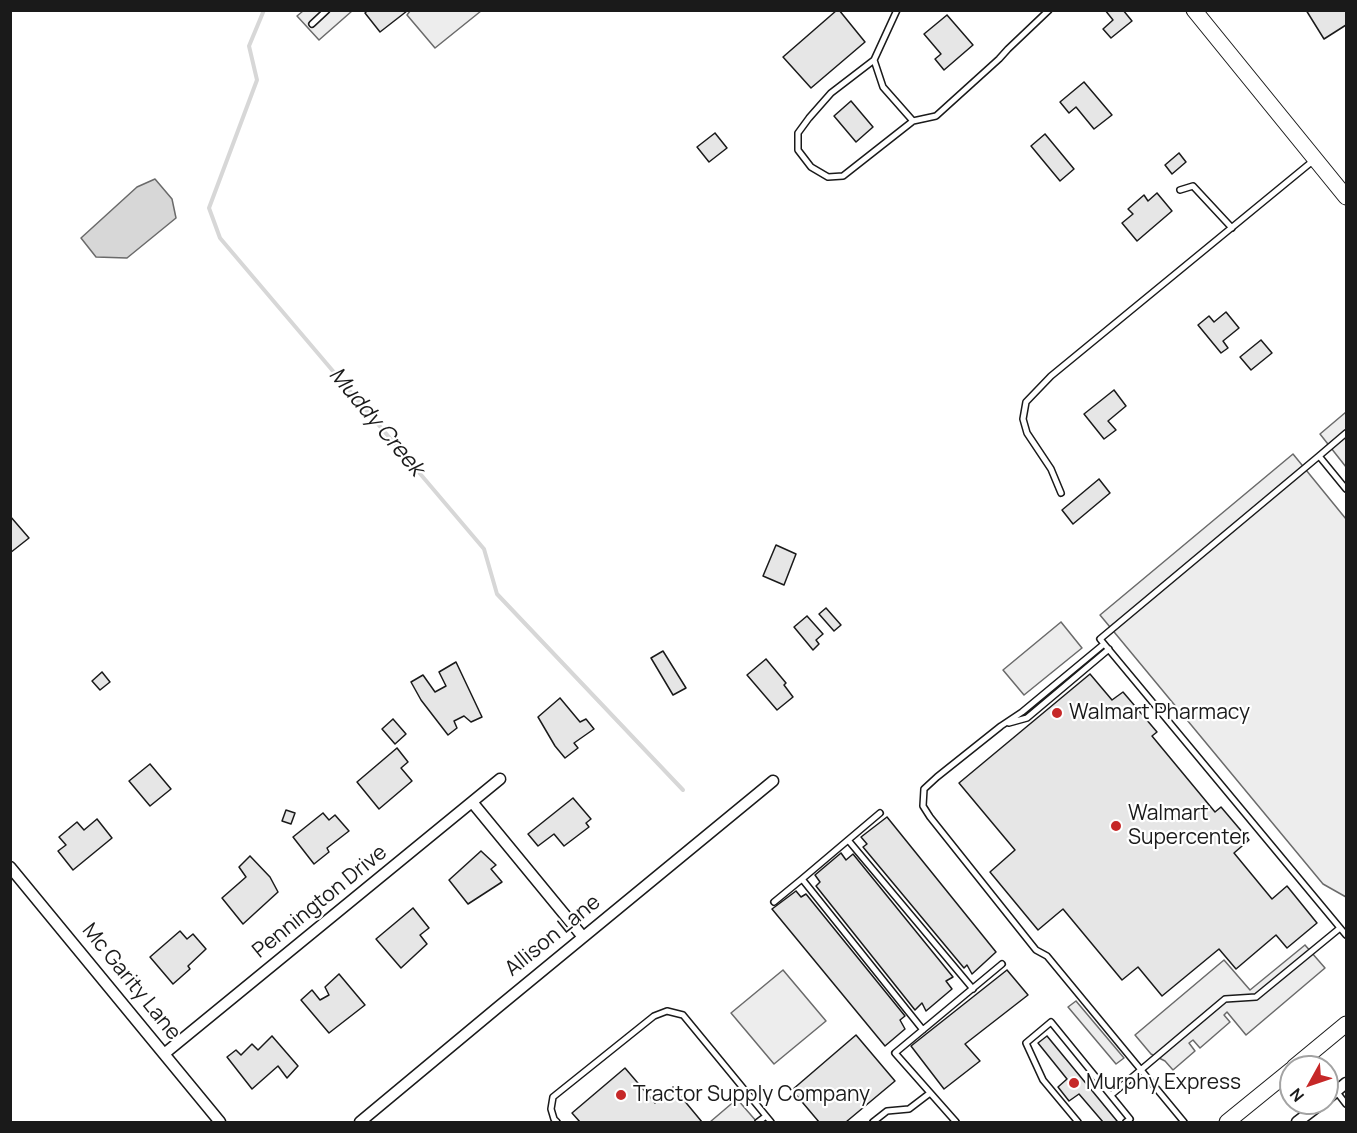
<!DOCTYPE html>
<style>
body{margin:0}
#map{position:relative;width:1357px;height:1133px;overflow:hidden;background:#fff;font-family:Manrope,sans-serif}
canvas{display:block}
.frame{position:absolute;inset:0;border:12px solid #1a1a1a;pointer-events:none}
.north{position:absolute;left:1279px;top:1055px;width:60px;height:60px;box-sizing:border-box;background:#fff;border:2px solid #a3a3a3;border-radius:50%;rotate:230deg;font-size:16px;font-weight:700;line-height:24px;text-align:center;color:#1a1a1a}
.north::after{content:'';display:block;margin:auto;width:21px;height:27px;background:#c62828;clip-path:polygon(50% 0,100% 100%,50% 72%,0 100%)}
</style>
<div id="map">
<canvas width="1357" height="1133"></canvas>
<div class="frame"></div>
<div class="north">N</div>
</div>
<script>
const context = document.querySelector('canvas').getContext('2d');
context.lineJoin = 'round';
function paint(path, color) { context.fillStyle = color; context.fill(path, 'evenodd'); }
const poly = rows => new Path2D(rows.map(r => 'M' + r).join(''));
function stroke(path, color, width, dash) { context.strokeStyle = color; context.lineWidth = width; context.lineCap = dash ? 'butt' : 'round'; context.setLineDash(dash || []); context.stroke(path); }
function write(font, color, halo, rows, align = 'center') {
  context.font = font + ' Manrope,sans-serif'; context.lineWidth = 4.5; context.setLineDash([]); context.textBaseline = 'middle'; context.strokeStyle = halo; context.fillStyle = color; for (const [text, x, y, turn = 0] of rows) {
    context.save(); context.translate(x, y); context.rotate((+turn || 0) * Math.PI / 180); context.textAlign = isNaN(turn) ? turn : align; if (halo) context.strokeText(text, 0, 0); context.fillText(text, 0, 0); context.restore();
  }
}
const built = poly([
 [303,11,352,11,319,40,297,16,303,11],
 [410,11,410,10,481,11,435,48,407,15,410,11],
 [1346,412,1346,467,1320,434,1346,412],
 [1293,454,1346,519,1346,897,1323,884,1100,615,1293,454],
 [1061,622,1082,648,1024,695,1003,670,1061,622],
 [1305,945,1325,968,1246,1035,1227,1012,1224,1015,1230,1022,1200,1048,1193,1040,1189,1043,1195,1051,1173,1070,1165,1061,1151,1054,1135,1035,1224,960,1250,990,1305,945],
 [783,970,826,1021,774,1064,731,1013,783,970],
 [1076,1001,1124,1058,1116,1064,1068,1007,1076,1001],
 [737,1099,757,1122,710,1122,737,1099]
]);
paint(built, '#ededed');
stroke(built, '#6a6a6a', 1.5);
const water = poly([
 [155,179,172,199,176,218,127,258,96,257,81,238,137,187,155,179]
]);
paint(water, '#d7d7d7');
stroke(water, '#6a6a6a', 1.5);
stroke(poly([
 [264,10,249,46,257,80,209,208,220,238,484,549,497,594,683,790]
]), '#d7d7d7', 4);
const building = poly([
 [368,10,406,10,407,11,380,32,365,13,368,10],
 [837,10,839,10,865,42,811,88,783,57,837,10],
 [1105,10,1123,10,1132,21,1111,38,1103,29,1113,20,1105,10],
 [1306,10,1346,10,1346,25,1324,39,1306,10],
 [947,15,973,45,944,70,935,59,941,54,924,34,947,15],
 [1084,82,1112,115,1094,129,1076,107,1069,113,1060,102,1084,82],
 [851,101,873,127,856,142,834,116,851,101],
 [715,133,727,148,709,162,697,147,715,133],
 [1045,134,1074,169,1060,181,1031,146,1045,134],
 [1179,153,1186,162,1172,174,1165,165,1179,153],
 [1157,193,1172,211,1137,241,1122,223,1133,214,1128,209,1144,195,1148,201,1157,193],
 [1226,312,1239,328,1223,341,1228,348,1221,353,1198,325,1209,316,1214,322,1226,312],
 [1261,340,1272,353,1251,370,1240,357,1261,340],
 [1114,390,1126,406,1108,421,1116,430,1104,439,1084,414,1114,390],
 [1099,479,1110,493,1073,524,1062,510,1099,479],
 [10,516,29,538,10,553,10,516],
 [776,545,796,554,784,585,763,576,776,545],
 [826,608,841,625,834,631,819,614,826,608],
 [807,616,823,634,816,640,819,644,813,650,794,627,807,616],
 [663,651,686,688,673,695,651,658,663,651],
 [766,659,786,683,784,685,793,697,777,710,747,675,766,659],
 [456,662,482,717,471,722,464,716,454,721,457,728,448,735,421,700,411,682,423,675,435,692,446,686,439,672,456,662],
 [102,672,110,682,100,690,92,681,102,672],
 [1090,674,1112,700,1123,692,1157,732,1152,736,1215,812,1221,807,1249,840,1234,853,1272,899,1287,886,1317,923,1287,948,1276,935,1236,969,1219,949,1162,996,1138,967,1122,980,1063,909,1038,930,990,872,1015,850,959,783,1090,674],
 [560,698,580,722,586,719,594,729,574,743,578,748,565,758,555,746,538,717,560,698],
 [393,719,406,734,395,744,382,729,393,719],
 [397,748,408,762,401,768,412,781,379,809,357,782,397,748],
 [150,764,171,789,150,806,129,781,150,764],
 [573,798,591,819,586,823,589,827,564,846,554,834,538,846,528,834,573,798],
 [286,810,295,813,291,824,282,821,286,810],
 [323,813,329,820,335,815,349,831,327,848,329,852,314,864,293,837,323,813],
 [887,817,996,952,972,974,967,965,964,968,863,847,867,844,861,837,887,817],
 [97,819,112,838,73,870,58,851,66,845,59,837,77,822,84,830,97,819],
 [481,851,496,865,491,869,502,882,468,904,449,880,481,851],
 [841,853,846,860,853,854,953,977,946,981,952,989,926,1011,922,1003,915,1010,816,886,820,882,815,875,841,853],
 [250,856,270,877,278,892,243,924,222,898,246,877,239,867,250,856],
 [796,891,801,897,806,894,905,1016,900,1020,905,1029,885,1046,772,909,796,891],
 [413,908,429,928,420,935,427,944,401,968,376,939,413,908],
 [180,931,187,939,193,934,206,949,188,966,190,969,173,984,150,957,180,931],
 [1007,970,1028,995,965,1044,980,1061,944,1089,911,1046,1007,970],
 [339,974,365,1005,329,1033,301,1000,312,990,320,1000,329,995,325,987,339,974],
 [856,1035,895,1081,846,1122,819,1122,792,1090,856,1035],
 [272,1036,298,1066,287,1078,278,1066,252,1089,227,1057,236,1050,241,1055,252,1044,258,1050,272,1036],
 [1047,1036,1117,1121,1116,1122,1103,1122,1079,1094,1069,1101,1058,1087,1067,1079,1038,1043,1047,1036],
 [625,1068,655,1103,673,1087,702,1122,580,1122,572,1113,625,1068]
]);
paint(building, '#e6e6e6');
stroke(building, '#1a1a1a', 1.5);
const service = poly([
 [897,10,874,60,883,87,913,121,936,116,999,59,1008,49,1049,10],
 [312,24,327,10],
 [874,60,831,93,809,118,798,133,798,150,811,167,828,177,843,176,913,121],
 [1180,190,1193,186,1232,228],
 [1319,456,1346,433],
 [1346,489,1319,456,1100,639,1346,935],
 [1061,493,1051,469,1027,433,1023,419,1026,402,1051,376,1314,160],
 [1104,644,1022,712,1001,726,937,777,924,789,923,806,930,817,1036,950,1047,956,1184,1122],
 [1009,723,1027,718,1109,649],
 [848,840,973,989],
 [802,879,880,813],
 [774,902,802,879,923,1030],
 [1336,1091,1346,1104],
 [1111,1095,1225,999,1256,997,1340,928],
 [557,1122,554,1119,551,1109,553,1097,654,1016,667,1011,683,1015,771,1122],
 [758,1122,766,1116],
 [873,1122,887,1111,909,1109,930,1093],
 [956,1122,895,1053,1002,964],
 [1078,1122,1043,1080,1026,1043,1051,1022,1130,1119,1126,1122]
]);
const minor = poly([
 [472,802,583,937],
 [10,867,220,1122],
 [164,1054,500,779],
 [1327,1099,1346,1083],
 [360,1122,497,1008,773,781],
 [1297,1122,1322,1103]
]);
const secondary = poly([
 [1194,10,1346,197],
 [1294,1067,1346,1024],
 [1227,1122,1291,1070]
]);
stroke(service, '#1a1a1a', 8);
stroke(minor, '#1a1a1a', 13);
stroke(secondary, '#1a1a1a', 17);
stroke(service, '#fff', 5);
stroke(minor, '#fff', 10);
stroke(secondary, '#fff', 15);
for (const [x, y, r, color] of [
 [1057,713,6,"#c62828"],
 [1116,826,6,"#c62828"],
 [1074,1083,6,"#c62828"],
 [621,1095,6,"#c62828"]
]) { const dot = new Path2D(); dot.arc(x, y, r, 0, 2 * Math.PI); context.fillStyle = color; context.fill(dot); stroke(dot, '#fff', 2); }
write('21px', '#1a1a1a', '#fff', [
 ["Walmart Pharmacy",1069,713],
 ["Walmart",1128,814],
 ["Supercenter",1128,838],
 ["Murphy Express",1086,1083],
 ["Tractor Supply Company",633,1095]
], 'left');
write('21px', '#1a1a1a', '#fff', [
 ["Pennington Drive",320,902,-39],
 ["Allison Lane",553,936,-39],
 ["Mc Garity Lane",131,982,51]
]);
write('italic 22px', '#1a1a1a', '#fff', [
 ["Muddy Creek",376,422,50]
]);
</script>
